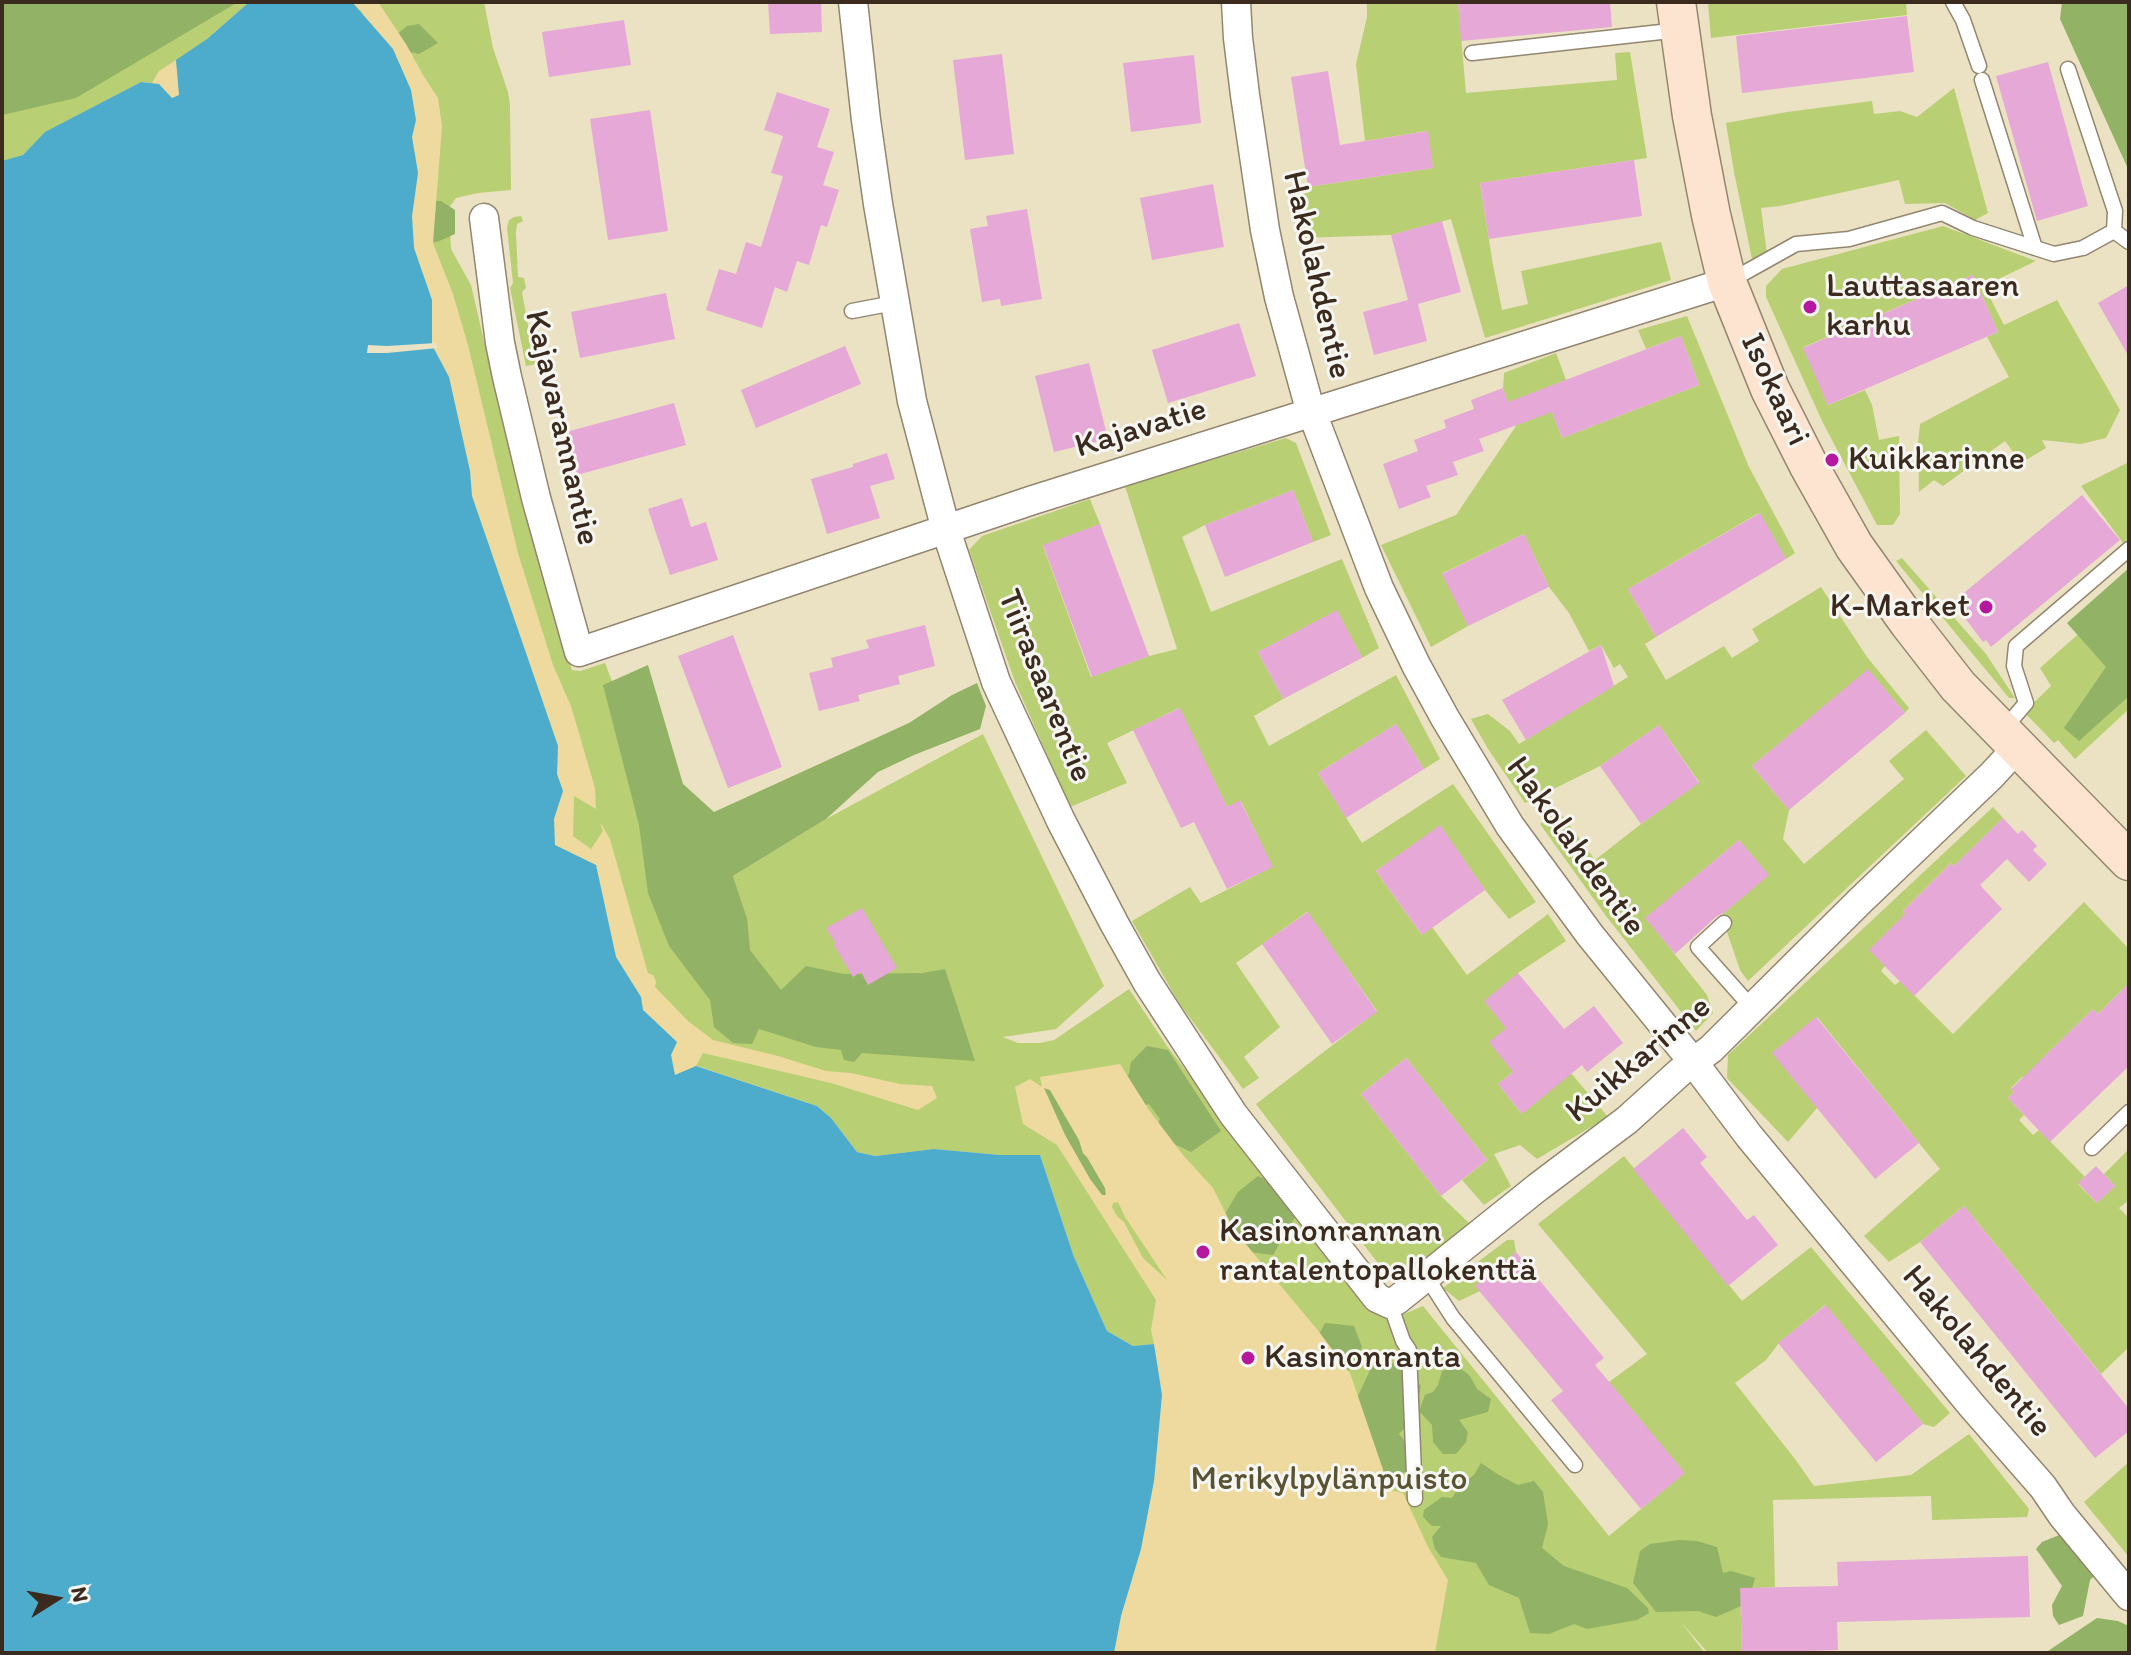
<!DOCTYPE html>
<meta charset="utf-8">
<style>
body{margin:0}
#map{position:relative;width:2131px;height:1655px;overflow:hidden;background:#ebe2c3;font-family:Itim,sans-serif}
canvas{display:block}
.frame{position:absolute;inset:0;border:4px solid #3b2a1e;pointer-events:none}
.north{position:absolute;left:16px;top:1559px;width:80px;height:80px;-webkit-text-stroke:6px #f6f6f2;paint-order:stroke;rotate:79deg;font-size:22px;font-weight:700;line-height:32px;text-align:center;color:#3b2a1e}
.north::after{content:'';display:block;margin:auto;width:28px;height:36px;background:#3b2a1e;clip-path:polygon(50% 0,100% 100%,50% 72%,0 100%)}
</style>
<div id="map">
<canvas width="2131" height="1655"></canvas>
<div class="frame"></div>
<div class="north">N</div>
</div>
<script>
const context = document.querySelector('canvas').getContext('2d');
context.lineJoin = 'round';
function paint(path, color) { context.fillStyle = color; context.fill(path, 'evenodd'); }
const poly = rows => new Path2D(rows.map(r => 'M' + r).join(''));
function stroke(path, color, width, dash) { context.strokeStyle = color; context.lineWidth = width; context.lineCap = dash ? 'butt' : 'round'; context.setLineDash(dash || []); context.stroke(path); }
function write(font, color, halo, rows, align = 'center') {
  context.font = font + ' Itim,sans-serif'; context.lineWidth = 6; context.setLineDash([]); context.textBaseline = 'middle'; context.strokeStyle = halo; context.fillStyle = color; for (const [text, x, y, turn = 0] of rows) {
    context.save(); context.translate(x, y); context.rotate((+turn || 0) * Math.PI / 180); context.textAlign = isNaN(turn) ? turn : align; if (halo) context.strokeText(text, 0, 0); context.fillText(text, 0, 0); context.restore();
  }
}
paint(poly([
 [2,2,253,2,247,4,207,39,159,84,141,82,46,132,23,155,4,162,2,161],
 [352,2,484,2,493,48,508,92,510,105,511,190,478,193,456,198,449,208,451,249,471,285,521,500,559,633,572,670,580,671,605,663,618,697,627,697,636,747,694,910,714,951,743,987,798,1027,854,1039,897,1034,945,1021,960,1023,918,982,860,996,851,1007,778,1004,733,957,747,918,733,876,826,819,983,734,1104,986,1056,1029,1003,1037,1018,1043,1040,1043,1054,1040,1129,989,1167,1046,1362,1299,1374,1312,1389,1317,1402,1315,1423,1306,1609,1536,1684,1473,1609,1382,1647,1354,1538,1224,1624,1156,1742,1301,1811,1247,1950,1413,1934,1427,1923,1424,1825,1305,1779,1343,1766,1360,1735,1383,1795,1459,1814,1486,1911,1475,1969,1434,2029,1509,2027,1517,1932,1520,1931,1496,1773,1500,1775,1587,1740,1589,1742,1653,1708,1653,1681,1622,1705,1653,1114,1653,1121,1616,1141,1549,1154,1481,1162,1395,1154,1344,1133,1346,1107,1331,1074,1257,1040,1155,1000,1155,934,1149,875,1156,857,1152,831,1118,817,1106,697,1066,675,1076,671,1055,676,1042,643,1010,641,997,616,957,596,865,555,845,554,819,563,791,557,774,558,746,472,496,470,471,449,377,432,345,432,300,414,248,412,216,418,173,412,137,416,120,411,90,393,49],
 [1367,2,1458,2,1466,93,1617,80,1615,53,1630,52,1647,158,1480,183,1493,265,1502,310,1528,304,1521,271,1661,242,1671,280,1485,338,1451,219,1391,235,1299,238,1295,203,1308,187,1433,168,1427,131,1365,141,1356,64,1367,17],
 [1708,2,1906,2,1907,15,1711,38],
 [1954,88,1988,213,1975,220,1945,203,1905,204,1899,180,1780,206,1761,208,1767,254,1752,259,1734,172,1726,123,1787,112,1872,101,1874,114,1900,111,1917,117],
 [521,216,523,221,517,224,516,233,518,277,524,278,526,288,522,292,533,354,541,355,542,359,537,364,526,366,510,288,513,283,507,228,509,220,514,217],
 [1943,226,2036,261,1984,286,2004,325,2057,300,2120,410,2106,438,2081,444,2042,440,2046,448,2021,463,2005,441,1943,486,1934,480,1919,492,1918,442,1920,424,2009,377,1987,337,1998,332,1973,275,1804,347,1828,405,1865,390,1872,405,1879,440,1899,436,1900,514,1893,525,1877,525,1823,423,1766,297,1766,286,1782,269],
 [1687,316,1749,467,1795,553,1786,559,1759,513,1628,589,1656,637,1645,644,1666,680,1724,646,1732,658,1759,641,1752,629,1821,587,1867,657,1909,708,1905,713,1868,670,1752,766,1789,810,1783,839,1804,864,1904,779,1889,761,1926,730,1966,776,1748,981,1740,970,1724,923,1718,918,1768,875,1739,840,1646,918,1707,995,1713,1013,1696,1031,1606,916,1540,824,1559,811,1595,860,1641,824,1699,782,1659,725,1600,766,1525,803,1488,749,1471,719,1488,714,1510,731,1519,744,1628,677,1620,664,1614,668,1601,645,1589,651,1569,613,1549,587,1524,534,1443,573,1468,626,1431,647,1381,545,1456,515,1516,426,1503,388,1504,373,1556,353,1566,380,1543,389,1562,438,1699,385,1681,336,1646,349,1638,330],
 [1286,438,1296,443,1331,535,1313,542,1293,490,1205,525,1182,537,1211,612,1342,559,1379,648,1362,658,1337,611,1258,652,1283,699,1254,716,1269,746,1396,675,1440,759,1424,769,1396,724,1318,773,1362,843,1453,784,1536,902,1509,919,1485,890,1440,826,1376,871,1421,934,1432,927,1467,975,1548,914,1566,941,1518,973,1506,1028,1513,1072,1498,1084,1521,1113,1549,1047,1608,1117,1537,1159,1520,1145,1494,1154,1511,1186,1484,1205,1462,1180,1487,1160,1406,1058,1361,1094,1441,1196,1470,1224,1403,1277,1387,1275,1256,1104,1377,1011,1307,912,1236,963,1280,1027,1244,1057,1259,1078,1243,1089,1179,1003,1132,921,1190,887,1201,903,1272,867,1241,801,1227,807,1179,708,1107,743,1127,783,1070,807,1015,682,969,550,982,536,1090,499,1100,524,1043,546,1091,677,1149,656,1177,649,1125,486],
 [2129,462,2129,551,2081,486],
 [1902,558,1986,654,2015,698,2009,698,1896,561],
 [2129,568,2129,709,2075,759,2058,740,2054,743,2024,712,2051,686,2040,668,2129,589,2119,577],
 [1993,807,2003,818,1954,866,1951,863,1903,911,1905,914,1885,966,1881,971,1895,985,1900,981,1953,1034,2084,902,2129,949,2129,977,2127,980,2129,983,2098,1014,2093,1009,2045,1056,2025,1080,2022,1077,2011,1088,2014,1092,2008,1098,2024,1115,2019,1120,2033,1135,2039,1130,2085,1177,2078,1184,2097,1203,2115,1186,2104,1174,2129,1149,2129,1200,2119,1208,2129,1218,2129,1347,2101,1374,1964,1206,1920,1242,1889,1262,1864,1236,1940,1169,1817,1017,1817,1108,1788,1142,1727,1078,1728,1055],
 [1507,1240,1514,1240,1516,1252,1480,1291,1459,1301,1443,1288],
 [2129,1462,2129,1557,2084,1502]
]), '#b9cf73');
paint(poly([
 [2,2,238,2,76,98,2,115],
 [2062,2,2129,2,2129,171,2060,19],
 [419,24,438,43,419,54,401,50,395,36,407,26],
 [425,200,441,201,455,210,455,234,437,242,425,242],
 [2129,568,2129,696,2079,741,2064,728,2106,667,2067,623],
 [648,665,683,784,714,812,909,723,952,695,977,683,986,706,980,729,914,755,878,772,826,819,733,876,747,918,750,950,781,990,806,966,844,974,923,973,945,969,975,1061,862,1053,854,1062,844,1060,841,1050,816,1047,759,1029,752,1044,733,1043,714,1027,710,1000,669,946,648,893,639,825,603,685],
 [1147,1046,1168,1050,1221,1131,1191,1152,1179,1146,1152,1139,1160,1119,1149,1104,1127,1110,1113,1089,1129,1074,1131,1062],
 [1043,1087,1050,1090,1079,1140,1083,1153,1087,1157,1105,1188,1106,1195,1102,1195,1090,1179,1065,1135],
 [1258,1176,1274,1183,1281,1191,1295,1217,1273,1255,1234,1250,1220,1222,1238,1192],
 [1325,1323,1354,1326,1362,1347,1348,1372,1312,1348],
 [1387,1360,1413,1376,1421,1386,1414,1418,1399,1434,1414,1452,1407,1470,1394,1481,1376,1476,1358,1396,1372,1366],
 [1459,1367,1470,1376,1477,1389,1491,1399,1488,1412,1459,1420,1468,1432,1466,1442,1456,1454,1443,1454,1433,1442,1432,1425,1419,1411,1425,1395,1433,1392,1438,1385,1442,1371],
 [1481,1463,1499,1475,1518,1485,1534,1481,1543,1492,1548,1524,1542,1548,1564,1566,1627,1588,1648,1608,1649,1613,1637,1620,1587,1629,1574,1624,1549,1634,1530,1633,1519,1598,1489,1585,1476,1563,1441,1557,1435,1549,1432,1537,1441,1526,1432,1526,1423,1517,1424,1510,1442,1497,1452,1498,1460,1485,1474,1475],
 [2064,1533,2098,1572,2090,1580,2083,1616,2059,1625,2053,1616,2052,1605,2062,1586,2036,1549,2042,1542],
 [1679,1540,1697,1541,1717,1547,1723,1573,1731,1571,1755,1578,1748,1603,1716,1617,1698,1611,1656,1612,1633,1583,1640,1551,1650,1544],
 [2097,1618,2118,1621,2129,1626,2129,1653,2045,1653]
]), '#92b265');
paint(poly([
 [352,2,378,2,406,44,423,75,438,98,442,126,433,243,453,294,468,345,518,553,553,665,571,706,595,788,596,809,574,796,573,836,591,849,603,831,600,823,602,825,610,839,648,973,653,975,656,982,655,987,688,1021,713,1040,778,1056,826,1071,851,1073,900,1084,932,1086,937,1098,918,1110,831,1083,703,1053,696,1066,675,1076,671,1055,656,1022,643,1010,641,997,616,957,596,865,555,845,554,819,563,791,557,774,558,746,472,496,470,471,449,377,432,345,432,300,414,248,412,216,418,173,412,137,416,120,362,12],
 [176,60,179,95,172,98,159,84,152,83,159,71],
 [1120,1064,1149,1110,1183,1155,1213,1188,1234,1230,1316,1328,1350,1373,1390,1490,1403,1493,1428,1547,1448,1580,1435,1653,1114,1653,1121,1616,1154,1344,1151,1330,1156,1300,1057,1145,1023,1124,1015,1087,1030,1079,1042,1087,1040,1077],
 [1044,1088,1050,1090,1079,1140,1083,1153,1087,1157,1105,1188,1106,1195,1102,1195,1090,1179,1065,1135],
 [1118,1202,1125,1217,1167,1280,1143,1258,1124,1222,1117,1216,1112,1207,1113,1203]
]), '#eeda9e');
paint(poly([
 [253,2,352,2,393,49,411,90,416,120,412,137,418,173,412,216,414,248,432,300,432,345,449,377,470,471,472,496,558,746,557,774,563,791,554,819,555,845,596,865,616,957,641,997,643,1010,677,1042,671,1055,675,1075,696,1066,817,1106,831,1118,857,1152,875,1156,934,1149,1000,1155,1040,1155,1074,1257,1107,1331,1133,1346,1154,1344,1162,1395,1154,1481,1141,1549,1121,1616,1114,1653,2,1653,2,161,23,155,45,132,141,82,159,84,172,98,179,95,176,60,207,39,247,4]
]), '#4dabcc');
paint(poly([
 [436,343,438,348,387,353,367,353,368,345,387,346]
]), '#ebe2c3');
paint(poly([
 [768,2,821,2,822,32,770,34],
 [1458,2,1610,2,1612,27,1461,41],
 [1907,16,1914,72,1742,93,1736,36],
 [624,20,631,65,549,77,542,32],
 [1002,54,1014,154,965,160,953,60],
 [1194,55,1201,123,1131,132,1123,63],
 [2048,62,2088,206,2037,221,1996,76],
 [1328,71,1340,145,1428,131,1433,168,1308,187,1291,77],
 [777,92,830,109,817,147,834,152,823,185,839,190,827,227,821,225,809,265,797,261,787,292,775,287,762,328,706,310,719,269,736,274,746,242,761,247,783,176,771,173,783,136,764,130],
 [650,110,668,231,608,240,590,119],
 [1634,160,1642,216,1489,239,1480,183],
 [1213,184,1224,247,1152,260,1140,198],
 [1027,209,1042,299,1001,306,1000,299,982,302,970,229,988,226,986,216],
 [1442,221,1461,292,1418,304,1427,341,1374,355,1363,312,1408,300,1391,235],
 [1973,275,1998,332,1828,405,1803,348],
 [2129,285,2129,357,2098,303],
 [666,293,675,339,580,358,571,312],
 [1239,323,1256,376,1168,403,1152,350],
 [1681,336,1699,385,1562,438,1552,412,1479,439,1484,451,1453,462,1458,475,1426,486,1431,497,1399,509,1383,464,1418,451,1414,440,1446,428,1444,420,1474,409,1471,400,1503,388,1508,402],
 [845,346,861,384,756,428,741,390],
 [1089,363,1108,439,1054,452,1035,376],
 [674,403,686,445,577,475,566,432],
 [887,453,895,479,870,486,880,518,827,534,811,479,853,467,853,464],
 [1293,490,1313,542,1225,577,1205,525],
 [2082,495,2120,540,1991,647,1986,640,1983,642,1953,602],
 [682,498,691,527,706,522,718,560,670,575,648,509],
 [1760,513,1786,559,1656,637,1628,589],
 [1100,524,1149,656,1092,677,1043,545],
 [1524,534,1549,587,1468,626,1442,574],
 [1337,610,1362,658,1283,699,1258,652],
 [925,625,935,666,898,676,900,684,858,695,860,701,819,711,809,673,833,667,831,658,869,648,866,640],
 [733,635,782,767,728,788,678,656],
 [1601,645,1614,686,1526,740,1502,700],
 [1868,669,1905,713,1789,810,1752,766],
 [1180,708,1227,807,1240,800,1273,867,1227,889,1194,822,1181,828,1133,730],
 [1396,724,1424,769,1346,818,1318,773],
 [1659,725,1699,783,1641,824,1600,766],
 [2003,818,2018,834,2022,830,2037,846,2033,850,2047,864,2029,882,2007,859,1980,885,2002,909,1914,996,1869,950,1905,914,1903,911,1951,863,1954,866],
 [1440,825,1485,890,1422,935,1376,871],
 [1739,840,1769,875,1724,913,1717,916,1675,954,1645,918],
 [862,908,897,968,868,985,861,972,853,977,834,945,836,944,826,928],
 [1308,912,1377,1012,1332,1044,1262,944],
 [1518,973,1564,1029,1594,1006,1623,1043,1587,1072,1582,1065,1522,1114,1498,1084,1513,1072,1489,1042,1506,1028,1484,1001],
 [2129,983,2129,1066,2050,1142,2008,1098,2014,1092,2011,1089,2093,1009,2098,1014],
 [1816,1017,1919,1143,1875,1179,1772,1053],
 [1406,1058,1487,1160,1441,1196,1361,1094],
 [1683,1128,1707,1157,1700,1163,1747,1220,1754,1215,1778,1245,1728,1286,1633,1169],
 [2096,1166,2115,1186,2097,1203,2078,1183],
 [1964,1206,2129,1409,2129,1431,2095,1458,1920,1242],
 [1516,1252,1604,1358,1595,1365,1685,1473,1641,1509,1551,1400,1563,1391,1475,1286],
 [1826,1305,1923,1424,1876,1462,1778,1343],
 [2028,1556,2030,1617,1837,1622,1838,1650,1742,1653,1740,1588,1838,1586,1837,1562]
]), '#e6a8d6');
const lane = poly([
 [1953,2,1963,20,1979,66],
 [1472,53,1679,30],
 [2068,69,2115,211,2114,231,2129,242],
 [1982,80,2035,248],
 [1728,282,1796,244,1849,239,1942,213,1973,228,2054,254,2083,248,2114,231],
 [852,311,894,303],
 [2003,730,2026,703,2014,666,2016,646,2129,549],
 [1724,923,1698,947,1753,1009],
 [2092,1148,2129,1112],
 [1426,1276,1453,1318,1575,1465],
 [1390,1304,1403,1341,1409,1350,1415,1499]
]);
const street = poly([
 [853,2,866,120,878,204,912,401,946,530,996,682,1061,821,1114,923,1147,982,1233,1114,1377,1298,1390,1304,1397,1300,1538,1187,1627,1120,1680,1072,1711,1049,1861,900,1991,776,2017,748],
 [1236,2,1238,38,1245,95,1265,230,1279,297,1308,402,1379,588,1416,665,1445,718,1510,826,1590,935,1694,1063,1749,1136,1973,1407,2043,1487,2062,1515,2129,1596],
 [484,218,500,343,507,377,536,498,579,652,1033,500,1727,282]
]);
const secondary = poly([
 [1676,2,1692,116,1711,215,1727,282,1770,389,1809,466,1854,546,1909,623,1958,686,2129,861]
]);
stroke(lane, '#938670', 17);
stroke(street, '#938670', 31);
stroke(secondary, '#938670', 41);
stroke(lane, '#fff', 14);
stroke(street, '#fff', 28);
stroke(secondary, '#fde4d1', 38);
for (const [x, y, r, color] of [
 [1810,307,8,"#b5179e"],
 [1832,460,8,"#b5179e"],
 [1986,607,8,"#b5179e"],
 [1203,1252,8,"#b5179e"],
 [1248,1358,8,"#b5179e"]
]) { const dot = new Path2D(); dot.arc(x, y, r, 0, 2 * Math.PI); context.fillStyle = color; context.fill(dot); stroke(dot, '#f6f6f2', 3); }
write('34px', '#3b2a1e', '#f6f6f2', [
 ["Hakolahdentie",1316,275,77],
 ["Isokaari",1774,390,65],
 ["Kajavarannantie",561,428,77],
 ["Kajavatie",1141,429,-17],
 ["Tiirasaarentie",1044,686,68],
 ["Hakolahdentie",1575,847,54],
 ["Kuikkarinne",1639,1060,-40],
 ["Hakolahdentie",1976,1352,50]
]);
write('34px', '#3b2a1e', '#f6f6f2', [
 ["Lauttasaaren",1826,287],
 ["karhu",1826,326],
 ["Kuikkarinne",1848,460],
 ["K-Market",1970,607,"right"],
 ["Kasinonrannan",1219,1232],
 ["rantalentopallokenttä",1219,1271],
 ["Kasinonranta",1264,1358]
], 'left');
write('34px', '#5a5333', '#f6f6f2', [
 ["Merikylpylänpuisto",1329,1480]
]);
</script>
